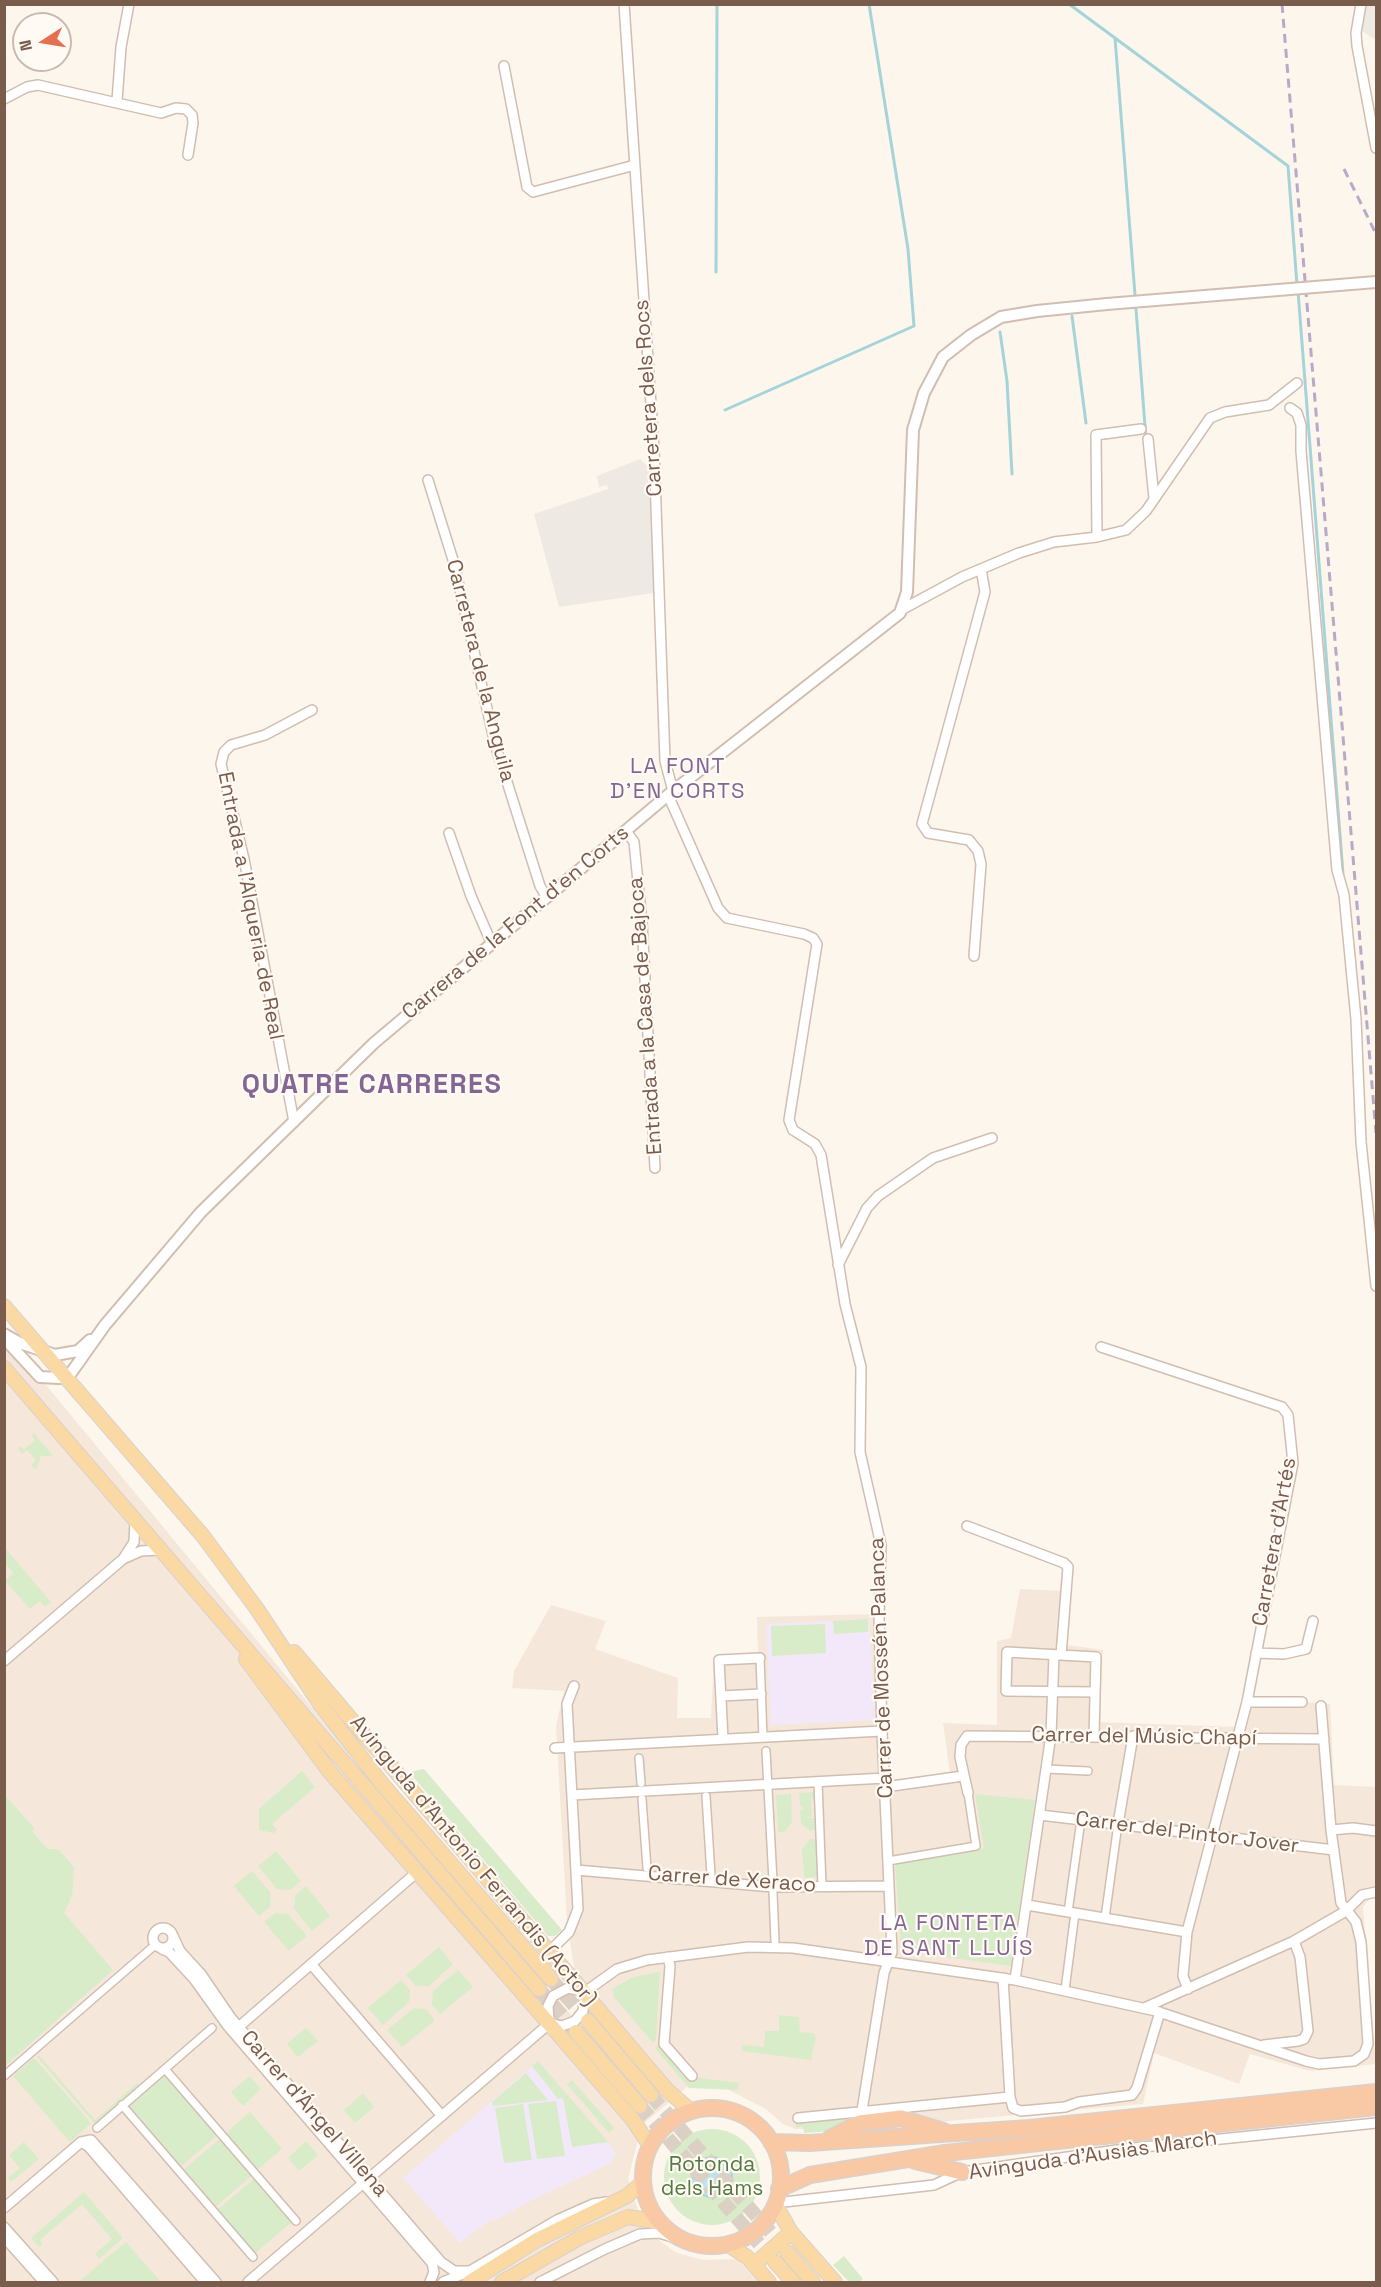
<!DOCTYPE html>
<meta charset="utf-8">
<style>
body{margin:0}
#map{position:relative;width:1381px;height:2287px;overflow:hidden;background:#fdf6ec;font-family:"Space Grotesk",sans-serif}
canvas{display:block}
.frame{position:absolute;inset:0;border:6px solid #7a5c4d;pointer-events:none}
.north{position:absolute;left:12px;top:12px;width:60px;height:60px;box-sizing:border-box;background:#fffaf3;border:2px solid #cabbb1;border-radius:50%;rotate:258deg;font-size:16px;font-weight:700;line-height:24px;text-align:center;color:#7a5c4d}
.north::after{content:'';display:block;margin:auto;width:21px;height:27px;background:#e76f51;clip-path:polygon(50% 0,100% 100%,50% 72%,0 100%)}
</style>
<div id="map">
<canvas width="1381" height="2287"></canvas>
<div class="frame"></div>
<div class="north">N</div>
</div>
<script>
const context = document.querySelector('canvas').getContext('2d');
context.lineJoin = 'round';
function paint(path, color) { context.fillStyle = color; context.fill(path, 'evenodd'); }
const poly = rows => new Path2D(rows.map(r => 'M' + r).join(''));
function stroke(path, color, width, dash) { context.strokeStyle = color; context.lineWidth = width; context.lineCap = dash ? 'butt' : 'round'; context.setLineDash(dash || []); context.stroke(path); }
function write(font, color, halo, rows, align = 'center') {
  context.font = font + ' "Space Grotesk",sans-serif'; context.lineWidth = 4.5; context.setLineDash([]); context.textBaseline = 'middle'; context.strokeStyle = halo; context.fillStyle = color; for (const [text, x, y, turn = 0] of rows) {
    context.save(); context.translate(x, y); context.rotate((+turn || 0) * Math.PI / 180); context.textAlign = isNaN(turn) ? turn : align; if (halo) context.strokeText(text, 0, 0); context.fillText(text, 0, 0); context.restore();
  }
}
paint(poly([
 [4,1334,372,1780,584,2030,567,1922,556,1726,564,1691,512,1688,514,1671,551,1605,606,1621,595,1649,678,1678,677,1718,711,1718,714,1657,758,1655,757,1617,878,1614,888,1780,950,1774,943,1723,997,1725,997,1641,1011,1638,1020,1589,1065,1591,1067,1645,1103,1650,1095,1722,1236,1727,1243,1697,1330,1704,1334,1785,1376,1787,1376,1890,1363,1907,1376,2064,1310,2071,1250,2054,1239,2084,1154,2053,1143,2104,868,2128,795,2129,783,2124,766,2109,725,2088,687,2087,642,2125,628,2179,636,2204,648,2232,675,2252,702,2260,737,2259,758,2282,5,2282]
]), '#f5e8da');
paint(poly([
 [1366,5,1376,5,1376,40,1360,30],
 [640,459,648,467,654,593,559,607,534,514,608,489,607,485,599,487,597,476]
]), '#efe9e4');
paint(poly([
 [869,1619,875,1720,771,1725,766,1624],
 [538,2061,616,2152,610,2164,540,2196,492,2222,490,2220,460,2243,403,2178]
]), '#f3e8fa');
paint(poly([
 [34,1433,53,1456,41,1456,36,1470,31,1465,36,1460,27,1450,22,1454,18,1449,21,1446,24,1450,35,1440,31,1435],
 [4,1547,51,1602,45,1607,40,1601,30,1609,5,1581,5,1576,7,1579,13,1573,5,1563],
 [868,1619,868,1632,834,1634,833,1621],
 [825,1624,826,1653,772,1656,771,1626],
 [424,1769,562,1930,555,1936,548,1936,409,1772],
 [302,1771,315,1787,272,1824,277,1830,274,1833,259,1830,259,1809],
 [814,1792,815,1805,811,1797,812,1817,803,1818,815,1818,816,1830,810,1831,801,1823,800,1810,803,1810,803,1806,800,1806,799,1793],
 [4,1794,35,1829,32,1831,47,1849,58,1849,74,1867,72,1896,64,1913,113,1970,5,2066],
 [791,1794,792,1822,784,1832,778,1832,776,1795],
 [975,1794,1035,1800,1011,1966,901,1951,895,1863,984,1848],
 [810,1839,816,1839,818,1877,804,1878,802,1849],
 [276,1851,301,1881,290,1890,277,1889,258,1866],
 [252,1871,271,1893,270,1907,259,1916,234,1886],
 [306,1886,330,1916,312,1931,294,1909,295,1896],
 [275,1913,288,1914,307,1936,289,1951,264,1922],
 [439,1947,453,1964,429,1986,416,1986,406,1975],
 [458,1970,473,1987,440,2014,432,2005,433,1991],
 [660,1972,656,2040,653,2043,614,1997,612,1989,633,1977],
 [401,1980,410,1990,409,2002,383,2025,368,2008],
 [414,2008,426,2009,435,2020,402,2047,387,2030],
 [779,2015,799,2017,800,2032,814,2033,816,2037,811,2060,742,2051,742,2045,764,2047,765,2031,779,2031],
 [306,2028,318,2041,298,2057,287,2044],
 [660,2044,692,2082,699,2078,739,2083,738,2090,689,2088,655,2048],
 [39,2055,95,2120,137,2083,139,2086,95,2124,37,2057],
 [34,2058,91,2123,70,2142,13,2076],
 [538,2061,608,2142,572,2147,563,2098,558,2099,532,2066],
 [526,2073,548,2100,493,2106,492,2102],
 [167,2074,219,2134,179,2168,127,2108],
 [250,2076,261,2089,243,2106,231,2092],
 [572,2080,614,2128,609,2133,567,2084],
 [363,2093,374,2107,355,2123,344,2110],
 [556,2101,565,2156,537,2159,528,2104],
 [523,2104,532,2160,504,2163,495,2108],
 [250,2112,282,2149,256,2171,225,2134],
 [852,2117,856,2118,832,2131,804,2133,803,2127,796,2127,796,2123],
 '664 2177a48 48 0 1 1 96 0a48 48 0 1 1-96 0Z',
 [222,2137,254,2174,214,2208,182,2171],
 [306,2141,318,2155,299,2171,288,2158],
 [24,2142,39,2159,11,2182,8,2178,20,2168,9,2155],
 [256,2177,294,2220,254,2254,216,2211],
 [84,2192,123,2238,99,2259,95,2254,112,2239,82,2204,40,2240,43,2244,39,2247,31,2238],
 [126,2242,161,2282,79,2282,109,2256],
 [844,2256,863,2279,859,2282,849,2282,833,2265]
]), '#d8ecc9');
const water = poly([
 '692 2177a20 20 0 1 1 40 0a20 20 0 1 1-40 0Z'
]);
paint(water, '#bfe3e8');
stroke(water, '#a5d3da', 1.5);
stroke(poly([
 [1069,4,1288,166,1297,285],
 [1115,38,1135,295],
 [716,272,717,4],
 [1298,291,1343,874],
 [1136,309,1146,439],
 [1072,316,1086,423],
 [1000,332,1007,381,1012,474],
 [725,410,914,326,908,249,869,4]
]), '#a5d3da', 3);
stroke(poly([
 [551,1979,588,2021],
 [539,1989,576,2032],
 [651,2095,786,2250],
 [640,2106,774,2261]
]), '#dcd0c4', 14, [14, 7]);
const pedestrian = poly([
 [760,1658,763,1737],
 [766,1751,773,1881],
 [639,1758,641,1783],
 [1046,1769,1088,1771],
 [818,1782,822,1886],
 [706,1796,711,1875],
 [642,1799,647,1868],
 [888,1861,976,1846,968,1793],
 [773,1893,775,1941],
 [1068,1912,1081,1820],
 [1105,1918,1118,1824],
 [1065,1990,1075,1913],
 [165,2069,296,2221],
 [4,2076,155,1945],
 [122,2105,253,2257],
 [97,2128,212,2028]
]);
const minor = poly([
 [624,4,654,449,665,761,673,791],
 [1361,4,1356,33,1357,46,1376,148],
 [504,66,527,187,533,192,635,165],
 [4,99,27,87,38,85,161,113,176,108,186,109,192,115,193,123,188,155],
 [117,101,121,47,129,4],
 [1290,408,1297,413,1301,425,1301,451,1337,870,1344,895,1356,1019,1361,1142,1376,1286],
 [1148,439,1154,498],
 [428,480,454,563,495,744,540,886,546,896],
 [1097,537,1096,435,1141,429],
 [903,609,962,577,1019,553,1054,542,1097,537,1126,530,1146,511,1210,418,1225,412,1269,405,1297,383],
 [668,795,718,908,727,918,804,934,813,938,817,944,789,1120,793,1130,815,1144,821,1155,845,1304,861,1367,860,1452,881,1545,879,1616,882,1731,892,1952,884,1973,860,2123],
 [626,831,634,842,642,922,655,1168],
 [449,833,471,896,491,942],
 [974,956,981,864,978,851,969,840,928,833,922,824,985,592,981,569],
 [294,1122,244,859,221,764,224,752,231,745,265,735,312,710],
 [838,1265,867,1208,878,1196,933,1158,992,1138],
 [1101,1347,1282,1407,1288,1415,1293,1463,1286,1499,1247,1702,1187,1932,1183,1976,1188,1989],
 [967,1526,1064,1563,1068,1567,1061,1655],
 [123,1559,134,1542,135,1521],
 [1256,1653,1284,1654,1306,1649,1313,1621],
 [4,1661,123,1559,141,1551,159,1550],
 [721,1696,761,1694],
 [1247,1702,1302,1702],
 [1094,1735,1096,1657,1007,1652,1006,1691,1095,1692],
 [723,1739,719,1660,760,1658],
 [555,1748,882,1731],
 [885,1787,963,1776],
 [968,1793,960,1757,961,1745,967,1736,1324,1739],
 [572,1795,885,1778],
 [1040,1815,1334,1850],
 [1118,1824,1133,1736],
 [1331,1830,1353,1828,1376,1831],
 [576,1870,773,1887,889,1886],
 [1027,1905,1187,1932],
 '153 1938a10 10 0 1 1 20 0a10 10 0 1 1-20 0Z',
 [173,1936,180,1951,201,1974,231,2018,441,2262,454,2271,470,2271],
 [162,1949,169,1952,194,1979,227,2025,432,2263,434,2272,430,2282],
 [550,1951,569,1932,578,1909,567,1704,574,1686],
 [668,1957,670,1966,664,2044,692,2076],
 [311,1964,442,2116],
 [1003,1978,1010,2097,1013,2108,1021,2111,1065,2107,1079,2102,1132,2095,1137,2088,1160,2012],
 [1015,1980,1051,1735,1054,1655],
 [585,1992,617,1969,647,1960,748,1947,793,1948,1015,1980,1156,2011,1306,2061,1319,2064,1354,2061,1364,2054,1368,2044,1361,1942,1356,1922,1341,1903,1331,1830,1321,1706],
 [1144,2008,1294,1941,1346,1911,1362,1895,1376,1892],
 [549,2021,548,2006,553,1996,568,1988,582,1991],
 [550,2023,562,2026,575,2021,583,2011,585,1994],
 [234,2031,416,1873],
 [1264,2045,1298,2041,1304,2039,1308,2031,1300,1957,1294,1941],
 [798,2118,1010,2097],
 [81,2142,89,2147,205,2282],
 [775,2203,934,2185,962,2172,1124,2149,1376,2123],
 [4,2208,81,2142,91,2140,216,2282],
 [4,2227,53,2282],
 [4,2237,44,2282],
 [248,2282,550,2023],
 [443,2282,470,2271,559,2219,593,2204,607,2202],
 [540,2282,605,2249,640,2234,659,2233,686,2241]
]);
const tertiary = poly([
 [4,1334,20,1343,55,1355,78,1351,90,1340],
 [4,1338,40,1377,59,1378,71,1373,105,1325,201,1212,374,1043,668,795,900,613,907,592,913,430,924,393,943,357,971,335,1001,317,1037,311,1107,304]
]);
const primary = poly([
 [4,1306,203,1536,257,1609,320,1704,383,1785,551,1979],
 [4,1368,539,1989],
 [294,1652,667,2090,691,2111],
 [246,1659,329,1771,633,2120,650,2146],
 [588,2021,651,2095],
 [576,2032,640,2106],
 [775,2204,791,2232,835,2282],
 [727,2244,747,2257,769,2282],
 [787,2252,813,2282],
 [775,2262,793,2282],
 [758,2269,758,2261,791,2232],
 [470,2282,537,2240,627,2196,643,2182],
 [502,2282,579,2238,628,2217,660,2222]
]);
const trunk = poly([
 '643 2177a69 69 0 1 1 138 0a69 69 0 1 1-138 0Z',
 [830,2138,860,2123,901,2118,944,2131],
 [771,2142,809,2143,1029,2128,1376,2092],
 [915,2161,962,2172],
 [779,2189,810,2175,945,2153,1376,2107]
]);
stroke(pedestrian, '#d1beb0', 10);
stroke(minor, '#d1beb0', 12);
stroke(tertiary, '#d1beb0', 14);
stroke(primary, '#dad1cd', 16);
stroke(trunk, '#dad1cd', 18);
stroke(pedestrian, '#fff', 7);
stroke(minor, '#fff', 9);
stroke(tertiary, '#fff', 10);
stroke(primary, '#fbd9a5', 14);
stroke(trunk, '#f9c8a4', 15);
stroke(poly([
 [1282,4,1376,1133],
 [1344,169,1376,234]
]), '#b9a8c9', 3, [9, 6]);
const tertiaryBridge = poly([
 [1107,304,1376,282]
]);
stroke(tertiaryBridge, '#d1beb0', 14, []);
stroke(tertiaryBridge, '#fff', 10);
write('21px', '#7a5c4d', '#fffaf3', [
 ["Carretera dels Rocs",649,398,-94],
 ["Carretera de la Anguila",480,671,76],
 ["Entrada a l'Alqueria de Real",250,906,79],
 ["Carrera de la Font d'en Corts",516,923,-40],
 ["Entrada a la Casa de Bajoca",646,1016,-94],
 ["Carretera d'Artés",1275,1542,-80],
 ["Carrer de Mossén Palanca",882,1668,-92],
 ["Carrer del Músic Chapí",1144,1737,1],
 ["Carrer del Pintor Jover",1187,1833,7],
 ["Avinguda d'Antonio Ferrandis (Actor)",473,1861,50],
 ["Carrer de Xeraco",732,1880,4],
 ["Carrer d'Ángel Villena",314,2114,49],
 ["Avinguda d'Ausiàs March",1093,2156,-8]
]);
write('21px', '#537a41', '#fffaf3', [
 ["Rotonda",712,2165],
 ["dels Hams",712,2189]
]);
context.letterSpacing = '1.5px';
write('22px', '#846695', '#fffaf3', [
 ["LA FONT",678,767],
 ["D'EN CORTS",678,792],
 ["LA FONTETA",949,1924],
 ["DE SANT LLUÍS",949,1949]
]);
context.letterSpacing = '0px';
context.letterSpacing = '1.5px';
write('bold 27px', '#846695', '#fffaf3', [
 ["QUATRE CARRERES",372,1086]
]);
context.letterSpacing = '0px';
</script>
